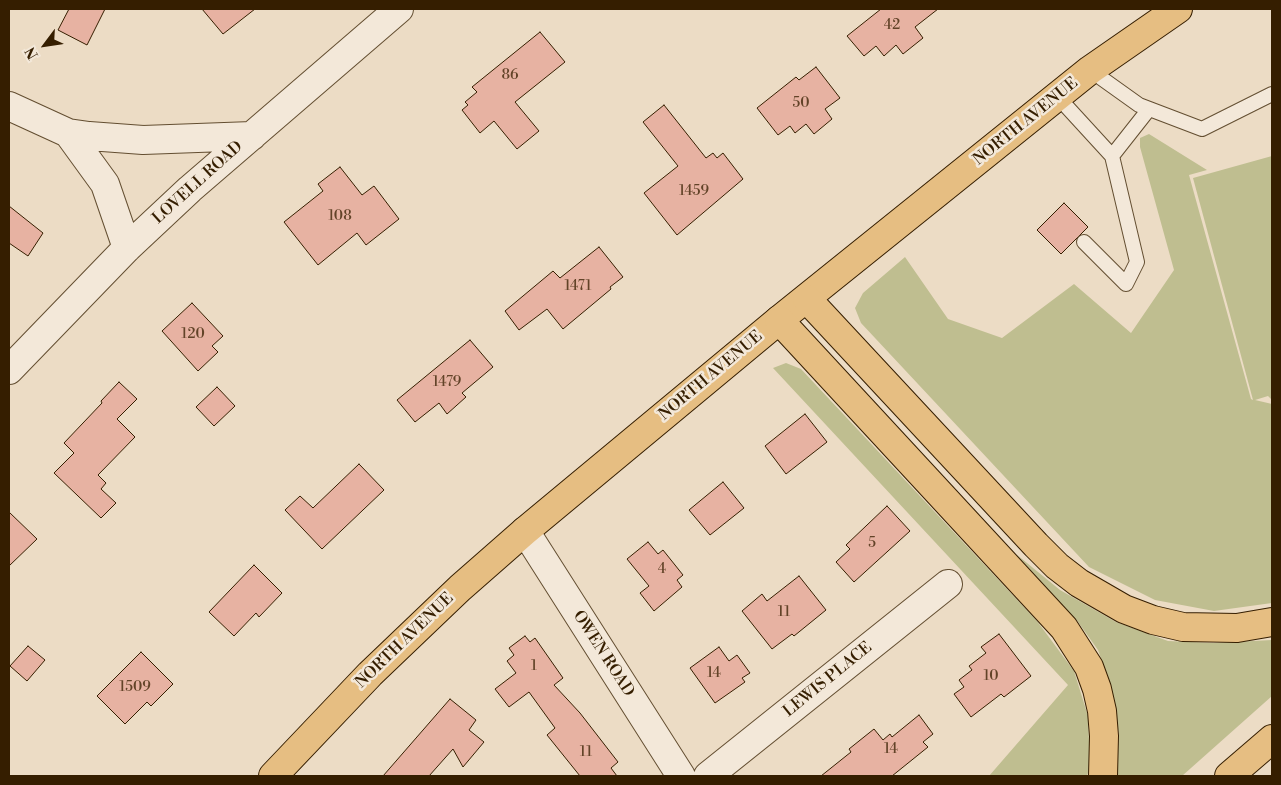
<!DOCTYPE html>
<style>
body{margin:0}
#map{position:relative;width:1281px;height:785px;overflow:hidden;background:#ecdcc5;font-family:"Libre Bodoni",serif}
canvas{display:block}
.frame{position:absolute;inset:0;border:10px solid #351e00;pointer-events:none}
.north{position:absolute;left:20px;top:20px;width:50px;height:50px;-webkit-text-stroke:4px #f3e8d9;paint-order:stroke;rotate:239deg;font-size:14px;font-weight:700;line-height:20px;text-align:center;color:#351e00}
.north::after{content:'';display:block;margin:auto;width:18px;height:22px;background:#351e00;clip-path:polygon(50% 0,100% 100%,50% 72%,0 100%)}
</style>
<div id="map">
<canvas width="1281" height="785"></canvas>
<div class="frame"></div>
<div class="north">N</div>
</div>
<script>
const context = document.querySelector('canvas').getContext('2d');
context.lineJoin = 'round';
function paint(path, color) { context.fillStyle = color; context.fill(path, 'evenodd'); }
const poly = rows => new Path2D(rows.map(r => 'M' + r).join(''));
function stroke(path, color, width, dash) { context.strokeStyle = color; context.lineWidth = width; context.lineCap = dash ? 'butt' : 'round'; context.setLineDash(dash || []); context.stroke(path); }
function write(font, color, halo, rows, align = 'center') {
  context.font = font + ' "Libre Bodoni",serif'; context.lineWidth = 5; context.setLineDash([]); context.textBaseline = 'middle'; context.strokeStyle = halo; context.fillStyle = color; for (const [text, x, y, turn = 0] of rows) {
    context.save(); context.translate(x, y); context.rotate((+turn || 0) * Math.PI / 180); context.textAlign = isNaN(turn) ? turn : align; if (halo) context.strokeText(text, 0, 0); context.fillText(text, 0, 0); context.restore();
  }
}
paint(poly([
 [1149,134,1207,170,1189,175,1251,399,1253,400,1193,178,1272,156,1272,400,1268,396,1255,400,1272,404,1272,603,1214,611,1155,600,1089,567,861,323,855,308,863,293,905,257,948,319,1002,338,1074,284,1131,333,1174,270,1140,147,1140,138],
 [786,363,801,369,1037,621,1074,671,1088,716,1090,767,1087,776,989,776,1068,685,773,368],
 [1016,554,1060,590,1116,622,1168,641,1214,643,1272,640,1272,696,1182,776,1115,776,1119,734,1111,687,1098,650,1078,622]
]), '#bfbe90');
const building = poly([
 [69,9,105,9,87,45,58,30,69,9],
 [202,9,255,9,223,34,202,9],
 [881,9,938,9,915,27,923,38,903,54,896,45,884,56,876,46,864,56,847,36,881,9],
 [540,32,565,62,515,102,539,131,517,149,494,121,480,133,462,110,468,105,465,102,477,92,472,87,540,32],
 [816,67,840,98,825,109,832,119,814,134,806,124,795,133,790,126,778,135,757,108,796,77,799,80,816,67],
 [664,105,706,158,713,153,717,158,723,153,743,179,677,235,644,193,678,166,643,122,664,105],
 [340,167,362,195,374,186,399,219,366,245,357,233,318,265,284,222,323,191,318,184,340,167],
 [1064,203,1088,227,1061,254,1037,230,1064,203],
 [9,206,43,233,28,256,9,243,9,206],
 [599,247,623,277,610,287,611,289,563,329,547,309,519,330,505,311,553,271,560,278,599,247],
 [192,303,223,336,212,346,218,352,198,371,162,331,192,303],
 [470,340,493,367,462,393,466,397,447,414,439,403,415,422,397,400,470,340],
 [119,382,137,399,117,419,135,437,98,475,106,483,101,489,116,503,101,518,54,473,74,453,64,443,102,403,101,401,119,382],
 [217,387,235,406,214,426,196,407,217,387],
 [805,414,827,442,786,474,765,446,805,414],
 [359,464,384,490,322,549,285,510,300,496,313,508,359,464],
 [723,482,744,508,710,535,689,510,723,482],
 [887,506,910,531,854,582,836,562,850,549,846,545,887,506],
 [9,512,37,539,9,566,9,512],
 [648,542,658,554,663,550,683,575,677,580,682,587,654,611,640,593,649,586,627,559,648,542],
 [254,565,282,593,259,617,256,613,234,636,209,612,254,565],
 [799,576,826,610,794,636,792,634,772,649,742,611,762,594,767,601,799,576],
 [999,634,1031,676,1004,697,1001,694,971,717,954,694,964,687,959,680,972,670,969,666,986,653,981,647,999,634],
 [525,636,530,642,535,638,563,678,554,685,580,713,618,762,611,768,617,776,580,776,547,735,555,728,529,692,509,707,495,689,516,673,507,661,514,655,509,648,525,636],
 [28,646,45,660,27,681,10,666,28,646],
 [719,647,729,661,737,655,750,673,742,678,745,682,715,703,690,668,719,647],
 [141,652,173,684,151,706,147,702,125,724,97,696,141,652],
 [450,699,476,720,469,730,484,742,463,767,453,749,429,776,383,776,450,699],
 [919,715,933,734,923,742,928,747,892,776,821,776,851,752,849,749,874,729,883,740,890,734,892,737,919,715]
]);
paint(building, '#e7b2a2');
stroke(building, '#351e00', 1);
const service = poly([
 [1090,70,1139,105,1202,129,1272,94],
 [1057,96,1112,156,1149,109],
 [1084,242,1126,284,1137,262,1112,156]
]);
const minor = poly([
 [9,106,68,133,89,136,143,140,252,136],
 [68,133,105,184,127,248],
 [9,370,127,248,190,189,399,9],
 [525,531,681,776],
 [708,776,948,584]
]);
const primary = poly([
 [273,776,370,674,460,588,525,531,779,320,1090,70,1178,9]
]);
const motorway = poly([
 [807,299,1036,545,1057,566,1079,583,1124,609,1153,620,1183,627,1237,628,1272,622],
 [779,320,1064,628,1089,667,1097,689,1102,711,1104,736,1103,776],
 [1229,776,1272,739]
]);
stroke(service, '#634e31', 16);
stroke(minor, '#634e31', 30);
stroke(primary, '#351e00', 30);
stroke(motorway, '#351e00', 30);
stroke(service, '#f3e8d9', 14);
stroke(minor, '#f3e8d9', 28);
stroke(primary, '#e6be82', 28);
stroke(motorway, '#e6be82', 28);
write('14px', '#624328', null, [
 ["42",892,26],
 ["86",510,76],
 ["50",801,104],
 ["1459",694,192],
 ["108",340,217],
 ["1471",578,287],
 ["120",193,335],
 ["1479",447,383],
 ["5",872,544],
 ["4",662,570],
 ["11",784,613],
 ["1",534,667],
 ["14",714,674],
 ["10",991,677],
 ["1509",135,688],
 ["14",891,750],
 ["11",586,753]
]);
write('16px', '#351e00', '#f3e8d9', [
 ["NORTH AVENUE",1026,122,-39],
 ["LOVELL ROAD",198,183,-42],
 ["NORTH AVENUE",711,376,-40],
 ["NORTH AVENUE",405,641,-44],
 ["OWEN ROAD",603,654,57],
 ["LEWIS PLACE",828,680,-39]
]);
</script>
